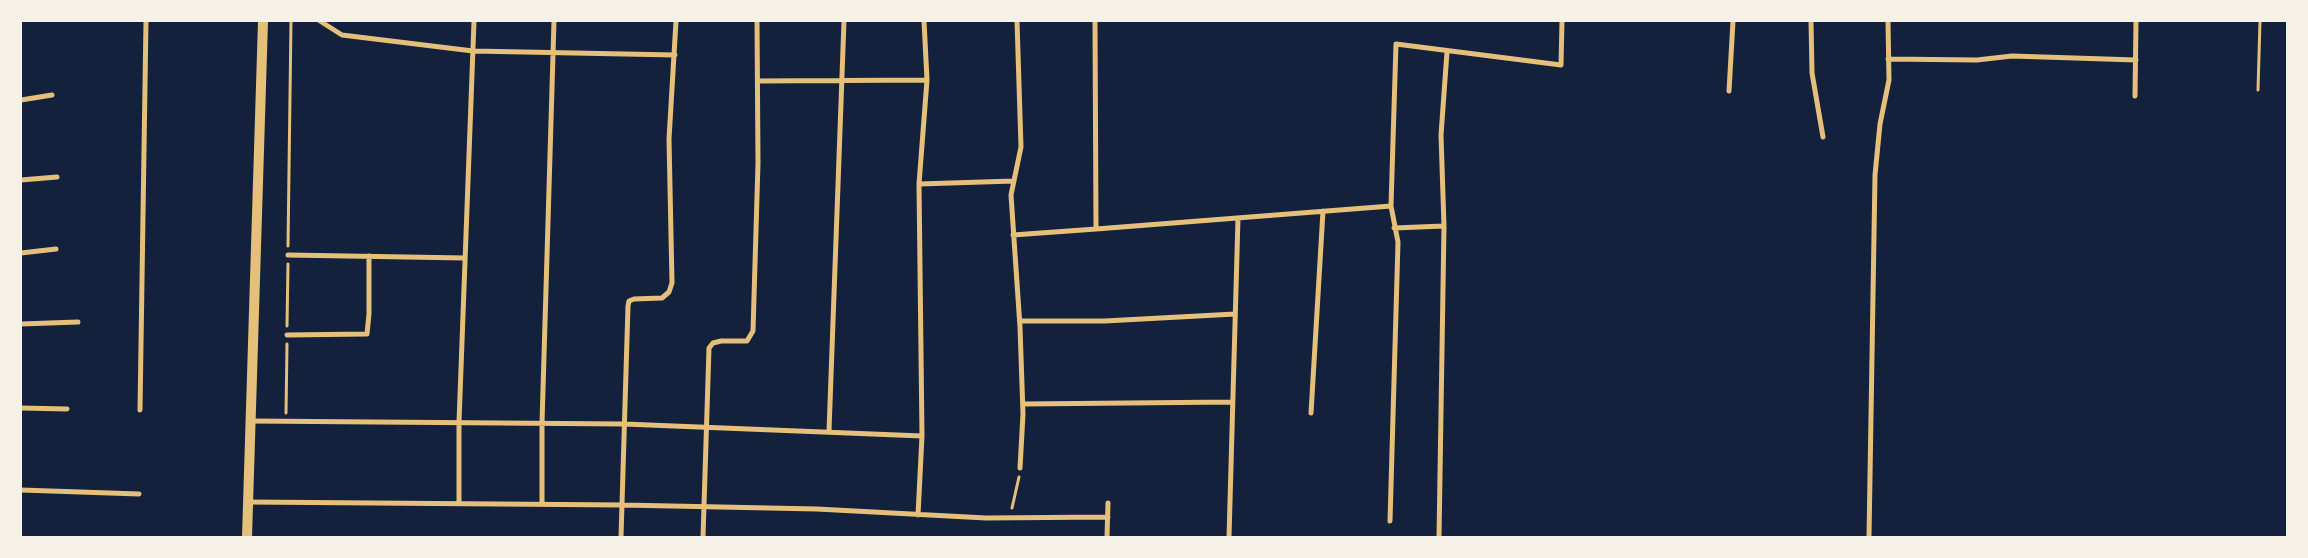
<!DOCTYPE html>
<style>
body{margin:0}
#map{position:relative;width:2308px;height:558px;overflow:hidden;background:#14213d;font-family:Rubik,sans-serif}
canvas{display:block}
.frame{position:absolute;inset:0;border:22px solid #f6f1e7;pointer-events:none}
</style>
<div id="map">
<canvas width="2308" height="558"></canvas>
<div class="frame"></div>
</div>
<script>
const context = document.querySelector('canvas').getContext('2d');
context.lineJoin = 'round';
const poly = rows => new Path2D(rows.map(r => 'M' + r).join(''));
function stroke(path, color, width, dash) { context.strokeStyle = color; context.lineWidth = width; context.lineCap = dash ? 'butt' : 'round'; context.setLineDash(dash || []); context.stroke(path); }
stroke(poly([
 [2258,90,2260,21],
 [288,246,291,21],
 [287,326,288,264],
 [286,413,287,344],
 [1012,508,1019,477]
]), '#e5c07b', 3);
stroke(poly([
 [320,21,342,35,473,51,675,55],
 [1017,21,1021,147,1011,195,1020,327,1023,414,1020,468],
 [1095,21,1096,229,1391,206,1396,44,1561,65,1562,21],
 [1811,21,1812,73,1823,137],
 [1888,59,1977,60,2012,56,2136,60],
 [758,81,927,80],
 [1729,91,1733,21],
 [2135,96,2136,21],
 [21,100,52,95],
 [21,180,57,177],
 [919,184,1014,181],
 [1394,228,1444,226],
 [1013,235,1096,229],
 [21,253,56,249],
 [288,255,465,258],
 [1020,321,1105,321,1235,314],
 [21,324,78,322],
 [287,335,367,334,369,314,369,256],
 [1023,404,1232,402],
 [21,408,67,409],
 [140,410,146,21],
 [1311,413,1323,211],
 [251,421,624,424,922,436],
 [829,431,844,21],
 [21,490,139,494],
 [248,502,623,505,817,509,986,518,1108,517],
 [459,503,459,422,474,21],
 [542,504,542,423,554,21],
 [918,515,922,436,919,184,927,80,924,21],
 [1390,521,1398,242,1391,206],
 [621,537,628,306,629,301,634,299,662,298,669,292,672,283,669,139,676,21],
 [703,537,709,348,713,343,721,341,747,341,753,331,758,163,757,21],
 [1107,537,1108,503],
 [1229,537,1238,218],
 [1439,537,1444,226,1441,135,1447,52],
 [1869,537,1875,175,1880,124,1889,80,1888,21]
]), '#e5c07b', 5);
stroke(poly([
 [247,537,263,21]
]), '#e5c07b', 10);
</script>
